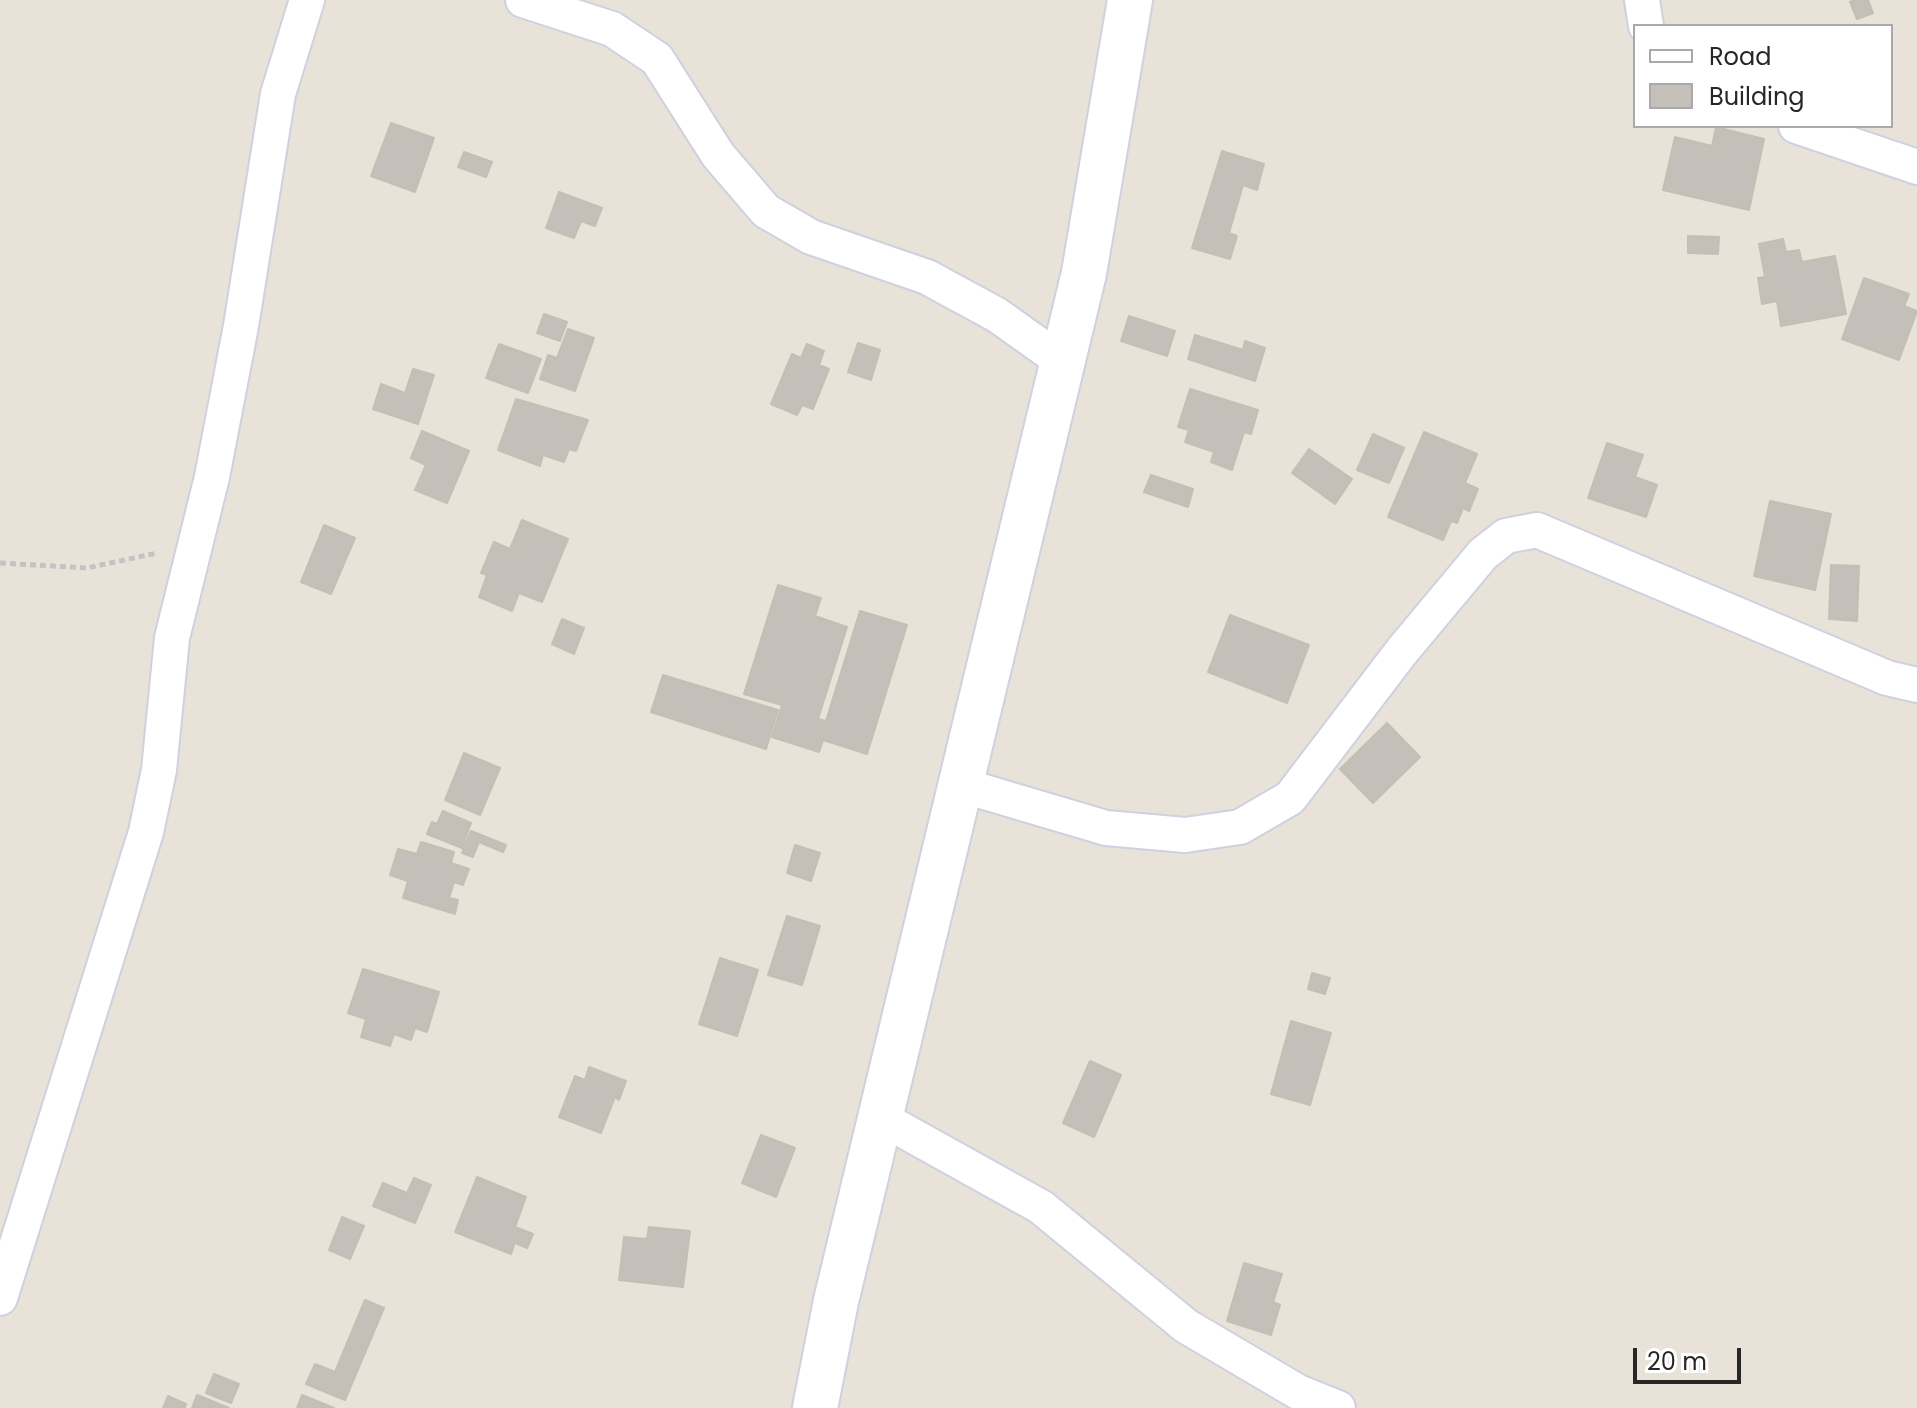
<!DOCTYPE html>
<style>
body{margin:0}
#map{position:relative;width:1917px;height:1408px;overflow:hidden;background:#e9e2d8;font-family:Poppins,sans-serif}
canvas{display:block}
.legend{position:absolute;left:1633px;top:24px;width:260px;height:104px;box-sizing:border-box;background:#fff;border:2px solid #a9a9a9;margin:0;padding:10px 14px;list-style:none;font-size:24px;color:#272727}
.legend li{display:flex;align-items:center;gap:16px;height:40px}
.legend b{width:40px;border:2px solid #a9a9a9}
.scale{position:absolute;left:1633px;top:1348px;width:108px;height:36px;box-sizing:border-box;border:4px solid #272727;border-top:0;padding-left:10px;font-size:24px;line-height:28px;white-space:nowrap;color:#272727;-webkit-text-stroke:6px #fff;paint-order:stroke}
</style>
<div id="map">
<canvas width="1917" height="1408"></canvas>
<ul class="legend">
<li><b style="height:10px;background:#fff"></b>Road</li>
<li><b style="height:22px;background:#c4bfb8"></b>Building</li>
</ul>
<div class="scale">20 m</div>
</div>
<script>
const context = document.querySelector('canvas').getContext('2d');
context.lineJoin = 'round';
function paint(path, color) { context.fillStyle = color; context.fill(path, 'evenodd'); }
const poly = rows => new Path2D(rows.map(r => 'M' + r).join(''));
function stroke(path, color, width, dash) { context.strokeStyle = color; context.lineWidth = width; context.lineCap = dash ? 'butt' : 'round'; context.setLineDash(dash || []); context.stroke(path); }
const building = poly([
 [1855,0,1868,0,1873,13,1857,19,1850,2,1855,0],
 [391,123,434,138,415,192,371,176,391,123],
 [1716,127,1764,139,1749,210,1663,190,1675,137,1712,146,1716,127],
 [1222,151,1264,164,1257,190,1243,185,1229,233,1237,236,1230,259,1192,248,1222,151],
 [464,152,492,162,486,177,458,167,464,152],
 [559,192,602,208,595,226,581,221,574,238,546,228,559,192],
 [1688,236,1719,237,1718,254,1688,253,1688,236],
 [1783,239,1786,252,1799,250,1802,262,1835,256,1846,314,1781,326,1777,301,1762,304,1758,278,1765,277,1759,244,1783,239],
 [1864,278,1909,294,1904,306,1917,311,1899,360,1842,339,1864,278],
 [544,314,567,322,560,341,537,333,544,314],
 [1129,316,1175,331,1167,356,1121,341,1129,316],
 [568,329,594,338,575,391,540,379,548,355,557,358,568,329],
 [1195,335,1243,350,1245,341,1265,348,1255,381,1188,359,1195,335],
 [858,343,880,350,871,380,848,372,858,343],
 [499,344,541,359,528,393,486,378,499,344],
 [807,344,824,351,819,365,829,369,813,409,802,405,797,415,771,404,792,354,801,358,807,344],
 [413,369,434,375,418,424,373,409,381,384,405,393,413,369],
 [1190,389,1258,410,1251,434,1244,432,1232,470,1211,462,1214,452,1185,442,1189,430,1178,427,1190,389],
 [516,399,588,420,576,451,569,449,564,462,543,455,540,466,498,450,516,399],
 [422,431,469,451,447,503,415,490,426,465,411,458,422,431],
 [1424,432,1477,454,1465,483,1478,489,1469,511,1463,508,1457,523,1451,521,1443,540,1388,517,1424,432],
 [1373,434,1404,448,1389,483,1357,470,1373,434],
 [1607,443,1643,455,1635,477,1657,485,1646,517,1588,498,1607,443],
 [1309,449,1352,479,1335,504,1292,473,1309,449],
 [1151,475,1193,489,1188,507,1144,492,1151,475],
 [1770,501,1831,514,1815,590,1754,576,1770,501],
 [522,520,568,539,542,602,519,593,512,611,479,597,487,575,481,573,494,542,510,549,522,520],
 [324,525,355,538,331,594,301,582,324,525],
 [1831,565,1859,566,1857,621,1829,619,1831,565],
 [778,585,821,598,815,616,847,627,818,719,826,721,860,611,907,625,867,754,823,740,819,752,772,737,782,705,744,694,778,585],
 [1230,615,1309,645,1287,703,1208,672,1230,615],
 [562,619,584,628,574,654,552,644,562,619],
 [663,675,778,710,766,749,651,712,663,675],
 [1387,723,1420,757,1373,803,1340,769,1387,723],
 [464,753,500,768,480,815,445,800,464,753],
 [443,811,471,823,462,848,427,834,432,822,437,824,443,811],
 [471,831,506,845,503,852,479,842,473,857,462,853,471,831],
 [421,842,454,852,451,863,469,869,463,885,454,882,449,898,458,900,455,914,403,898,408,881,390,875,398,849,417,854,421,842],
 [795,845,820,853,811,881,787,873,795,845],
 [787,916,820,926,802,985,768,975,787,916],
 [720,958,758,970,737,1036,699,1024,720,958],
 [363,969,439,992,427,1032,415,1028,411,1040,394,1034,390,1046,361,1037,366,1019,348,1013,363,969],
 [1312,973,1330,978,1325,994,1308,989,1312,973],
 [1291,1021,1331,1033,1310,1105,1271,1094,1291,1021],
 [1090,1061,1121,1075,1094,1137,1063,1123,1090,1061],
 [589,1067,626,1081,619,1100,615,1097,601,1133,559,1117,575,1076,585,1080,589,1067],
 [761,1135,795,1148,776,1197,742,1183,761,1135],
 [477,1177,526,1197,515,1227,533,1234,527,1248,515,1243,511,1254,455,1232,477,1177],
 [414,1178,431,1185,415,1223,373,1206,383,1183,407,1193,414,1178],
 [342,1217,364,1226,350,1259,329,1250,342,1217],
 [649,1227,690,1231,683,1287,619,1280,624,1237,647,1239,649,1227],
 [1244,1263,1282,1274,1273,1302,1280,1305,1271,1335,1227,1321,1244,1263],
 [365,1300,384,1308,345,1400,306,1384,315,1364,335,1372,365,1300],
 [214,1374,239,1384,231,1403,206,1393,214,1374],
 [197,1395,229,1408,192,1408,197,1395],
 [302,1395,334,1408,297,1408,302,1395],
 [168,1396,186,1404,185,1408,163,1408,168,1396]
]);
paint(building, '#c4bfb8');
stroke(building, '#c4beb3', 2);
const street = poly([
 [523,0,612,29,657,59,718,155,766,211,811,237,927,277,997,315,1063,362],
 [1642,0,1646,26],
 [1796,126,1917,167],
 [961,785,1106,828,1185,835,1240,827,1290,798,1402,651,1483,554,1506,536,1537,530,1887,678,1917,685],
 [881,1118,1041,1207,1186,1326,1298,1392,1338,1408],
 [0,1298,146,832,159,770,172,638,212,477,241,326,278,94,307,0]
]);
const secondary = poly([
 [815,1408,836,1301,1084,273,1130,0]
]);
stroke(street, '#ced1df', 38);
stroke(secondary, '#ced1df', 48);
stroke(poly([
 [0,563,87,568,157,553]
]), '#c3c3c3', 5, [6, 4]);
stroke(street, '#fff', 34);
stroke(secondary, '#fff', 44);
</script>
